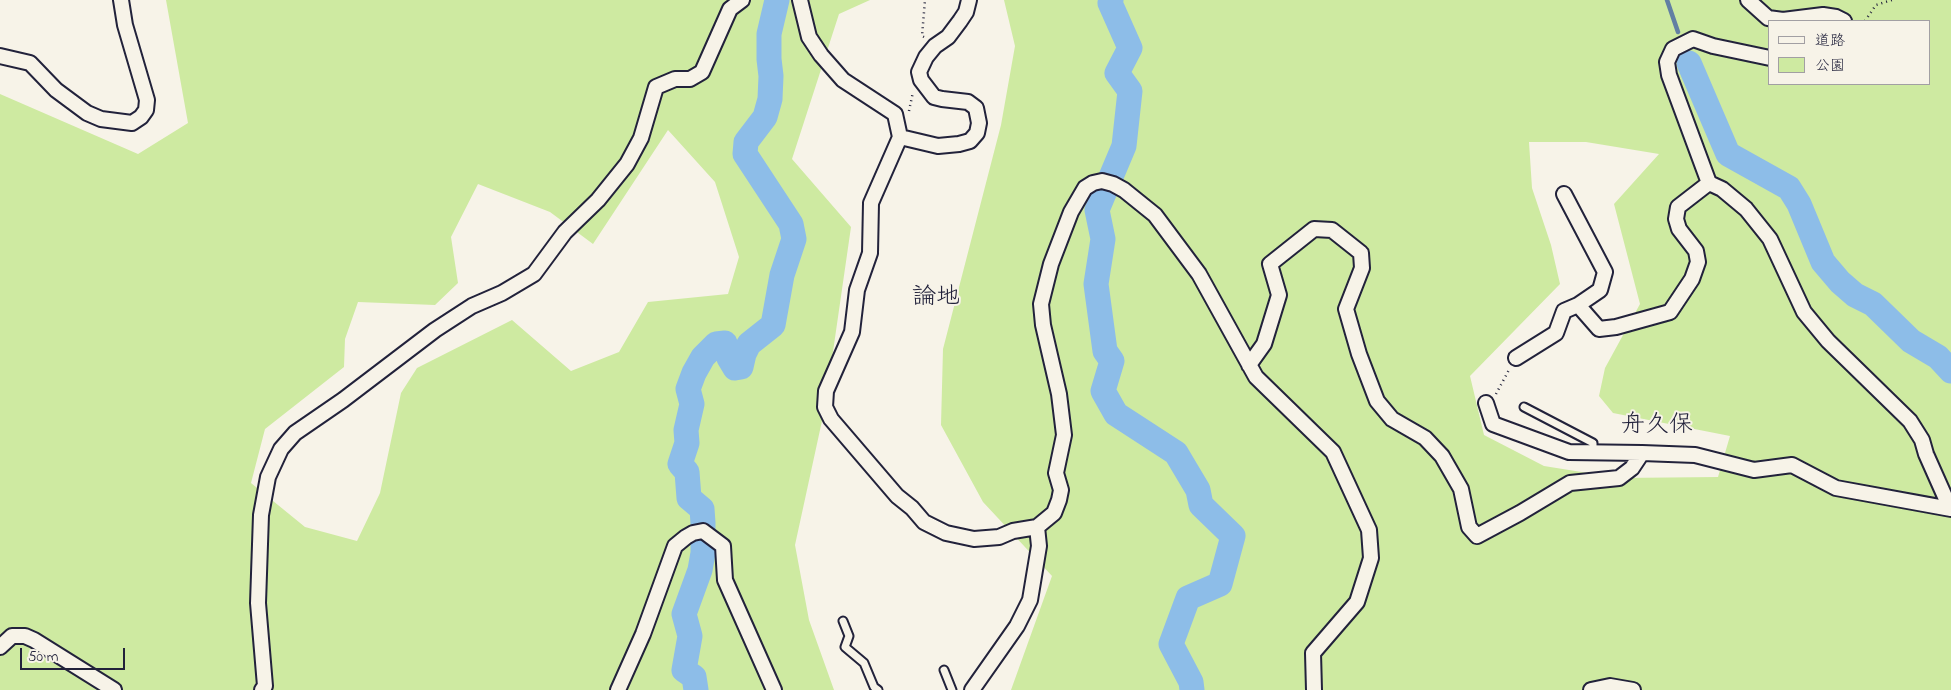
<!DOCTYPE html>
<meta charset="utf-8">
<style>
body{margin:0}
#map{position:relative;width:1951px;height:690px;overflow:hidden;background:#f7f3e8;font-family:"Indie Flower","Klee One",sans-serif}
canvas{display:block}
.legend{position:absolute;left:1768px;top:20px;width:162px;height:65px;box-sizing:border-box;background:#f7f3e8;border:1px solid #a29fa3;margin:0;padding:6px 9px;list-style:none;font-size:15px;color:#22223b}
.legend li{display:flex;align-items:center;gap:10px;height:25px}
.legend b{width:25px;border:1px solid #a29fa3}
.scale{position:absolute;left:20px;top:648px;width:105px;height:22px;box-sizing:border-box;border:2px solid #22223b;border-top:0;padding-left:6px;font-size:15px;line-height:18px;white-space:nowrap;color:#22223b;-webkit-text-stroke:4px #f7f3e8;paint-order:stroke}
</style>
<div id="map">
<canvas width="1951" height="690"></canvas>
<ul class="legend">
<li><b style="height:6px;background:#f7f3e8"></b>道路</li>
<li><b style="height:14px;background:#ceeaa1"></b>公園</li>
</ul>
<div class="scale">50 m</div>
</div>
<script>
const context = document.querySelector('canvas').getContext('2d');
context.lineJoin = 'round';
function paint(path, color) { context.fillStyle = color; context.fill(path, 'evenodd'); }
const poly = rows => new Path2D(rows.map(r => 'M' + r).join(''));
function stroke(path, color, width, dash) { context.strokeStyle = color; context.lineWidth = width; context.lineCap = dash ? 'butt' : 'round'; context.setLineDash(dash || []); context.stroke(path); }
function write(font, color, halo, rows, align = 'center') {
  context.font = font + ' "Indie Flower","Klee One",sans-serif'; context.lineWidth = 4; context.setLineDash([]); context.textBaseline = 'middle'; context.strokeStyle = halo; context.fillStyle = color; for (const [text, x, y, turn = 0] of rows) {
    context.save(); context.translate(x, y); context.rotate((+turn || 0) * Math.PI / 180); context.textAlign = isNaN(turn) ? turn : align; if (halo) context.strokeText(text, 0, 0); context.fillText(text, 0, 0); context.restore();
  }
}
paint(poly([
 [166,0,870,0,839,14,792,159,851,227,825,407,795,545,809,620,834,690,0,690,0,94,138,154,188,123],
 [668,130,715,182,739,257,728,294,648,302,619,352,571,371,512,320,417,368,401,393,380,493,357,541,305,527,251,483,265,429,344,367,345,339,358,302,435,305,458,283,451,237,478,184,550,212,593,244],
 [1004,0,1951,0,1951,690,1011,690,1052,576,983,502,941,425,943,349,1001,125,1015,46],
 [1770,21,1930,21,1930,84,1770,84],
 [1529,142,1586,142,1659,154,1614,204,1640,304,1605,368,1599,396,1613,413,1730,436,1718,477,1619,478,1544,466,1484,435,1470,376,1560,284,1551,245,1532,188]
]), '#ceeaa1');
stroke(poly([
 [1667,0,1678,32],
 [1687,56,1689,63]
]), '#627fa3', 4.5);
stroke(poly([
 [1111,0,1110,3,1130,48,1117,73,1130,91,1124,146,1097,210,1103,239,1096,284,1105,351,1112,361,1103,391,1116,414,1176,453,1198,490,1201,505,1233,536,1220,584,1188,598,1171,644,1191,682,1192,690],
 [1689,63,1728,154,1789,188,1799,204,1823,262,1840,282,1855,295,1873,304,1911,341,1938,357,1951,371],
 [696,690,694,677,684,670,690,636,684,614,700,570,703,553,703,523,702,509,689,498,687,472,680,464,687,443,686,430,692,404,688,389,694,373,703,357,716,344,725,343,729,358,735,368,741,367,744,354,749,344,773,325,782,275,794,239,791,224,745,154,746,142,765,117,770,99,771,76,769,59,769,34,777,0]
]), '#8dbde8', 25);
const service = poly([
 [1524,407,1593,443,1593,453],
 [843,621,849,636,845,647,864,663,874,687,878,690],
 [944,670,952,690]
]);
const minor = poly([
 [800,0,809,37,821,55,843,80,895,114,900,137,938,146,959,144,970,141,977,133,979,123,976,108,968,102,942,99,934,97,921,80,919,72,926,57,935,46,948,37,960,21,966,12,969,0],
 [1748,0,1768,18,1783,20,1823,15,1836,17,1844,21],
 [0,56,30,63,56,90,87,113,101,119,132,123,141,117,146,110,147,100,125,25,121,0],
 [1770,58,1713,46,1693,39,1673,49,1667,62,1669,75,1709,183,1722,189,1746,209,1770,239,1804,312,1828,341,1910,421,1922,440,1926,454,1950,508],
 [900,137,871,203,870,253,857,290,852,332,826,391,825,407,831,419,897,496,912,508,924,522,946,533,974,539,999,537,1013,531,1037,527,1054,513,1059,500,1061,490,1056,473,1064,435,1059,394,1043,325,1041,304,1051,264,1071,212,1085,188,1093,183,1102,181,1113,184,1124,190,1155,215,1199,274,1256,377,1333,452,1369,530,1371,558,1357,602,1313,653,1314,690],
 [1564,194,1605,272,1600,290,1578,305],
 [1516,358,1556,333,1564,311,1578,305,1599,329,1616,327,1670,312,1692,279,1698,262,1696,251,1679,229,1676,219,1678,207,1709,183],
 [1249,365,1264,344,1279,295,1270,264,1314,229,1332,230,1361,253,1362,268,1346,309,1359,354,1377,401,1392,419,1425,438,1442,456,1461,489,1469,527,1477,536,1520,513,1570,483,1619,478,1632,468,1642,453,1695,455,1754,470,1792,465,1836,488,1951,509],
 [1486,403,1493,424,1569,452,1642,453],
 [0,647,12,636,25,636,34,640,114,690],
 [262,690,265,686,258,603,261,515,268,477,281,449,295,433,343,400,435,330,472,306,502,293,534,274,565,232,598,200,627,164,641,138,656,87,675,79,690,79,702,72,730,9,742,0],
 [618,690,643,634,675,546,686,537,693,533,703,531,723,546,725,580,774,690],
 [972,690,1017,626,1030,600,1039,546,1037,527],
 [1591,690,1610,686,1633,690]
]);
stroke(service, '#22223b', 11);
stroke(minor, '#22223b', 18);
stroke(poly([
 [1865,21,1876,5,1892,0],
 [924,37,922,36,925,0],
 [909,111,913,92],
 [1496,394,1510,368]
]), '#22223b', 2.5, [1, 4]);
stroke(service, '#f7f3e8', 7);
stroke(minor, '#f7f3e8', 14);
write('24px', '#22223b', '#f7f3e8', [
 ["論地",936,299],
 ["舟久保",1657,427]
]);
</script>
